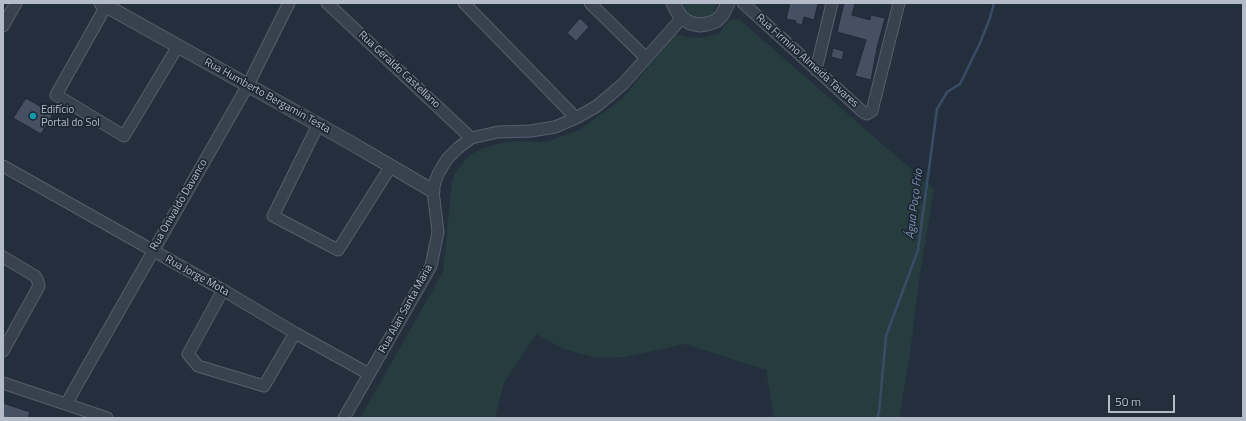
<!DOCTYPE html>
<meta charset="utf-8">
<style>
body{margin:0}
#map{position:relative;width:1246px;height:421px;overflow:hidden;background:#242f3e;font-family:"Titillium Web",sans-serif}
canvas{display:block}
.frame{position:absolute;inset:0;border:4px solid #b4bcc9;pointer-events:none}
.scale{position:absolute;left:1108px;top:395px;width:67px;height:18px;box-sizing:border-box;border:2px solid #b4bcc9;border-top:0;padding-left:5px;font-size:12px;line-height:14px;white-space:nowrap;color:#b4bcc9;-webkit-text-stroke:3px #1d2633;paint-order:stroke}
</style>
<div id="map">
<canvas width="1246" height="421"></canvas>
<div class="frame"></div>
<div class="scale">50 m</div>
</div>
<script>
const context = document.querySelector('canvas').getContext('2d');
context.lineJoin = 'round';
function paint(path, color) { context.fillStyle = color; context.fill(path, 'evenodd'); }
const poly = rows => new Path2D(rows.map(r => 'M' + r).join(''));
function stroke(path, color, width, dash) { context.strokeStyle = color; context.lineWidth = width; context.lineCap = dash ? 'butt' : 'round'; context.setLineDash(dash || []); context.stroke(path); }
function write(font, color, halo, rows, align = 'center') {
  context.font = font + ' "Titillium Web",sans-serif'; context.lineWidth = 3.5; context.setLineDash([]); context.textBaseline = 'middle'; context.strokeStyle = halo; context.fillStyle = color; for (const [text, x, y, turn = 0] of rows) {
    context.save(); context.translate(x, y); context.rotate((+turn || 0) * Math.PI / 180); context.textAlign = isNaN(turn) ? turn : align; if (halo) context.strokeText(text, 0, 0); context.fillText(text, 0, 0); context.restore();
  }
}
paint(poly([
 [679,3,718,3,713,14,708,18,702,20,689,18],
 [739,19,934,189,920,273,910,354,899,418,774,418,766,370,685,344,626,357,597,358,564,349,536,334,504,383,495,418,360,418,443,272,452,182,455,173,469,156,479,150,497,144,518,141,547,142,581,129,622,99,675,34,687,37,700,38,719,34,725,25,731,20]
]), '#263c3f');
stroke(poly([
 [877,418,879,412,886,336,918,250,937,109,947,92,960,84,980,43,990,18,994,3]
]), '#394c67', 2.5);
const building = poly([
 [790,3,818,3,814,20,804,17,802,25,795,23,796,21,786,19,790,3],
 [844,3,855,3,852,15,870,20,871,15,885,18,877,48,871,80,855,76,866,40,837,32,844,3],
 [580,18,589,27,576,41,567,33,580,18],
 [833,48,844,51,842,60,831,57,833,48],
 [26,98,53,114,41,134,13,118,26,98],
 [3,403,30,412,28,418,3,418,3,403]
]);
paint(building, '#455162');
stroke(building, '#1f2835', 1);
const minor = poly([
 [327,3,471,138],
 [464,3,576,118],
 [590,3,646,58],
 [743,3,863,112,867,114,872,111,899,3],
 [106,6,56,95,124,136,178,46],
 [3,26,16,3],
 [816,70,832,3],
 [318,125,273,216,338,250,391,166],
 [3,166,223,290,295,333,369,374],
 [3,257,35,276,37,279,39,286,3,351],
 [223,290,188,354,198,366,264,386,295,333],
 [3,383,107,418],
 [66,404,248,85,289,3],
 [344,418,431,266,438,232,433,191,435,182,438,174,447,159,458,148,471,138,498,132,531,131,555,127,576,118,597,106,623,84,682,18]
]);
const tertiary = poly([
 [101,3,351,143,433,191],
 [673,3,677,11,682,18,690,23,699,25,707,24,716,21,722,15,728,3]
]);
stroke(minor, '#565f6c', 13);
stroke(tertiary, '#565f6c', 15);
stroke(minor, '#38414e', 11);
stroke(tertiary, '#38414e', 13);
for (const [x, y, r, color] of [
 [33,116,4,"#0f9aa8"]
]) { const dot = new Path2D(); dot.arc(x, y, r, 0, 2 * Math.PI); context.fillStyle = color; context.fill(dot); stroke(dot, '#1d2633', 1.5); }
write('11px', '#b4bcc9', '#1d2633', [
 ["Rua Firmino Almeida Tavares",807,61,42],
 ["Rua Geraldo Castellano",399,70,43],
 ["Rua Humberto Bergamin Testa",267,96,29],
 ["Rua Onivaldo Davanco",179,205,-60],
 ["Rua Jorge Mota",197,276,29],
 ["Rua Alan Santa Maria",406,309,-61]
]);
write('11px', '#b4bcc9', '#1d2633', [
 ["Edifício",41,110],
 ["Portal do Sol",41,123]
], 'left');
write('italic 12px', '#7c92b1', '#1d2633', [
 ["Água Poço Frio",915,204,-83]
]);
</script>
